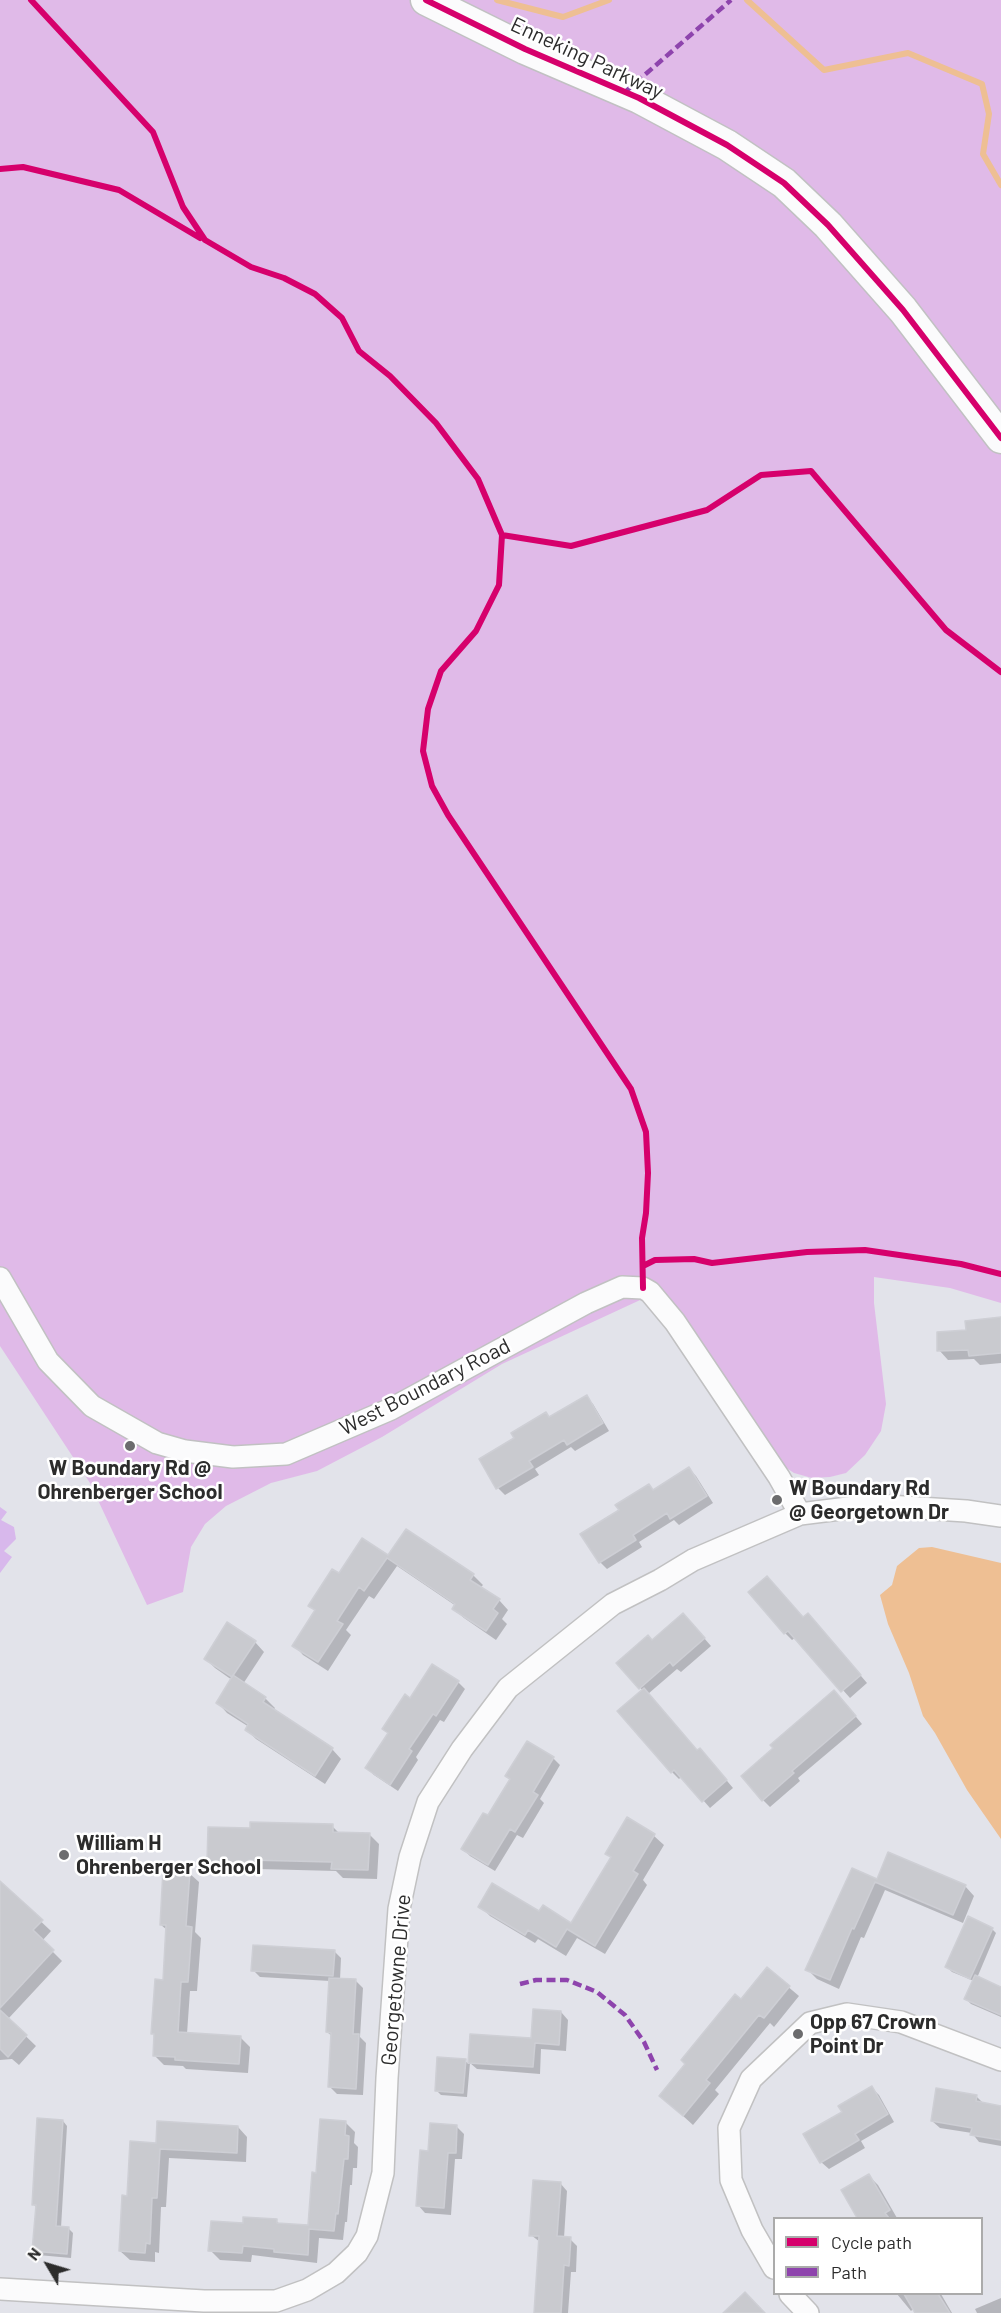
<!DOCTYPE html>
<style>
body{margin:0}
#map{position:relative;width:1001px;height:2313px;overflow:hidden;background:#e2e3ea;font-family:Barlow,sans-serif}
canvas{display:block}
.legend{position:absolute;left:773px;top:2217px;width:210px;height:78px;box-sizing:border-box;background:#fff;border:2px solid #ababab;margin:0;padding:8px 10px;list-style:none;font-size:18px;color:#2c2c2c}
.legend li{display:flex;align-items:center;gap:12px;height:30px}
.legend b{width:30px;border:2px solid #ababab}
.north{position:absolute;left:18px;top:2235px;width:60px;height:60px;-webkit-text-stroke:4px #fff;paint-order:stroke;rotate:308deg;font-size:16px;font-weight:700;line-height:24px;text-align:center;color:#2c2c2c}
.north::after{content:'';display:block;margin:auto;width:21px;height:27px;background:#2c2c2c;clip-path:polygon(50% 0,100% 100%,50% 72%,0 100%)}
</style>
<div id="map">
<canvas width="1001" height="2313"></canvas>
<ul class="legend">
<li><b style="height:8px;background:#d6006c"></b>Cycle path</li>
<li><b style="height:8px;background:#8e44ad"></b>Path</li>
</ul>
<div class="north">N</div>
</div>
<script>
const context = document.querySelector('canvas').getContext('2d');
context.lineJoin = 'round';
function paint(path, color) { context.fillStyle = color; context.fill(path, 'evenodd'); }
const poly = rows => new Path2D(rows.map(r => 'M' + r).join(''));
function stroke(path, color, width, dash) { context.strokeStyle = color; context.lineWidth = width; context.lineCap = dash ? 'butt' : 'round'; context.setLineDash(dash || []); context.stroke(path); }
function write(font, color, halo, rows, align = 'center') {
  context.font = font + ' Barlow,sans-serif'; context.lineWidth = 5; context.setLineDash([]); context.textBaseline = 'middle'; context.strokeStyle = halo; context.fillStyle = color; for (const [text, x, y, turn = 0] of rows) {
    context.save(); context.translate(x, y); context.rotate((+turn || 0) * Math.PI / 180); context.textAlign = isNaN(turn) ? turn : align; if (halo) context.strokeText(text, 0, 0); context.fillText(text, 0, 0); context.restore();
  }
}
paint(poly([
 [0,0,1001,0,1001,1303,950,1288,874,1277,874,1303,886,1404,881,1431,865,1455,846,1473,830,1477,812,1478,794,1473,773,1459,651,1295,502,1364,382,1437,317,1471,271,1483,226,1506,205,1524,191,1547,183,1592,147,1605,90,1483,0,1346]
]), '#e0bae8');
paint(poly([
 [0,1507,7,1512,1,1520,14,1527,16,1539,4,1551,12,1557,0,1573]
]), '#d8b8ec');
paint(poly([
 [932,1547,1001,1563,1001,1839,967,1790,935,1733,923,1716,909,1673,888,1624,880,1595,892,1585,897,1566,919,1548]
]), '#eebf93');
paint(poly([
 [1001,1319,1001,1363,980,1365,974,1359,948,1360,939,1350],
 [586,1397,593,1404,609,1431,575,1451,571,1447,535,1469,539,1475,505,1495,498,1488,481,1460,516,1439,546,1414,550,1418],
 [689,1469,696,1476,713,1503,679,1525,674,1520,639,1542,642,1547,607,1569,600,1562,654,1491],
 [389,1557,473,1575,483,1585,480,1588,499,1600,508,1610,502,1619,507,1624,496,1640,464,1618,454,1609,456,1606,397,1566,374,1599,369,1596,346,1630,351,1635,328,1671,303,1655,294,1645,316,1611,310,1605,339,1575],
 [803,1619,815,1622,867,1683,850,1698,796,1637,792,1640,785,1633],
 [690,1622,711,1646,681,1672,677,1669,648,1694,698,1752,707,1757,733,1788,710,1808,682,1776,679,1779,672,1772,643,1691,619,1663,652,1641],
 [255,1642,264,1652,243,1684,265,1698,275,1708,273,1711,332,1749,341,1759,325,1784,256,1739,247,1730,249,1727,227,1713,218,1703,232,1680,215,1668,206,1659],
 [458,1682,465,1689,444,1722,440,1720,416,1757,418,1760,398,1791,374,1775,367,1768,411,1700],
 [841,1699,862,1724,798,1778,800,1781,770,1807,763,1800],
 [553,1758,560,1765,540,1799,544,1803,523,1838,517,1835,495,1871,470,1856,463,1849,488,1817,511,1780],
 [628,1820,654,1836,664,1845,643,1880,647,1885,605,1954,577,1938,566,1956,538,1939,535,1943,490,1916,480,1906,540,1914,572,1925,612,1859,607,1854],
 [332,1826,340,1834,369,1834,379,1844,377,1879,343,1878,336,1871,258,1869,258,1873,218,1872,208,1862,252,1830],
 [852,1870,877,1881,965,1886,974,1896,963,1923,885,1890,864,1938,861,1937,839,1989,817,1979,807,1969],
 [189,1873,199,1882,195,1932,201,1938,197,1991,190,1991,187,2034,240,2037,250,2047,248,2073,186,2069,183,2066,164,2065,154,2055,156,2036,153,2033,164,1982,167,1930,161,1925],
 [0,1883,51,1931,42,1941,62,1961,8,2019,36,2046,19,2065,12,2059,0,2060],
 [992,1929,996,1933,977,1978,1001,1988,1001,2017,971,2004,966,1999,974,1981,952,1972,947,1967],
 [334,1951,341,1958,340,1980,356,1981,363,1988,360,2037,366,2043,363,2095,337,2094,330,2087,333,2037,327,2032,330,1981,260,1977,253,1970],
 [767,1969,799,1996,774,2027,770,2023,715,2090,719,2094,693,2125,661,2096],
 [561,2012,568,2020,566,2051,541,2049,540,2074,477,2069,470,2063,467,2097,441,2095,436,2090,465,2061,469,2064,471,2036,532,2040],
 [872,2088,879,2095,894,2122,861,2141,865,2148,829,2169,821,2162,844,2112],
 [976,2096,984,2104,1001,2107,1001,2146,979,2142,972,2133,940,2128,932,2121],
 [63,2121,67,2126,61,2228,69,2229,73,2233,71,2258,38,2255,34,2250,37,2208,34,2205],
 [345,2122,355,2132,354,2143,358,2147,357,2168,353,2168,352,2185,350,2185,347,2222,345,2222,343,2240,319,2238,317,2263,252,2255,251,2262,220,2260,210,2250,244,2225,276,2221,280,2224,309,2227,317,2174],
 [238,2127,247,2137,246,2162,169,2158,166,2207,161,2207,159,2253,155,2252,155,2262,130,2260,120,2251,129,2197,157,2145],
 [457,2127,464,2134,462,2159,455,2159,451,2215,425,2213,418,2205,429,2153],
 [869,2176,878,2185,897,2218,859,2218,843,2190],
 [560,2183,567,2191,564,2238,570,2239,577,2246,576,2272,571,2272,568,2313,535,2313,540,2242,531,2235],
 [897,2294,941,2294,952,2313,917,2313,914,2308,911,2311],
 [1001,2298,1001,2313,977,2313,975,2309]
]), '#0003');
stroke(poly([
 [497,0,563,17,609,0],
 [747,0,824,70,908,53,982,84,989,114,983,154,1001,185]
]), '#eebf93', 6);
const building = poly([
 [1001,1317,1001,1353,969,1356,968,1350,937,1351,937,1332,966,1330,965,1321,1001,1317],
 [587,1395,603,1423,567,1445,564,1440,529,1461,533,1467,496,1489,479,1459,514,1438,511,1433,546,1412,549,1417,587,1395],
 [689,1467,707,1496,670,1519,667,1513,633,1535,636,1540,599,1563,580,1534,619,1510,615,1505,649,1484,653,1490,689,1467],
 [406,1529,474,1574,470,1580,500,1599,493,1609,498,1613,486,1631,452,1609,455,1604,387,1558,364,1591,359,1587,337,1621,343,1624,318,1662,292,1646,315,1610,308,1606,332,1569,339,1573,362,1538,388,1555,406,1529],
 [767,1576,803,1617,808,1613,861,1675,841,1692,788,1631,784,1634,748,1592,767,1576],
 [683,1613,705,1638,673,1666,670,1662,639,1689,616,1663,648,1635,652,1640,683,1613],
 [227,1622,256,1641,232,1677,204,1659,227,1622],
 [432,1664,459,1681,436,1716,433,1714,409,1749,412,1751,390,1785,365,1768,388,1733,382,1729,405,1694,410,1698,432,1664],
 [233,1675,266,1697,263,1702,333,1748,315,1776,245,1730,248,1724,216,1703,233,1675],
 [644,1688,697,1750,700,1748,727,1780,702,1802,674,1770,671,1773,617,1711,644,1688],
 [834,1690,856,1716,792,1771,794,1773,762,1801,741,1776,773,1748,770,1745,834,1690],
 [527,1741,554,1757,533,1792,538,1795,515,1832,510,1829,488,1865,461,1849,483,1813,488,1815,510,1779,505,1776,527,1741],
 [627,1817,655,1834,633,1871,638,1874,595,1946,567,1929,556,1947,528,1930,525,1935,478,1907,492,1883,539,1911,543,1905,571,1923,611,1857,605,1854,627,1817],
 [250,1822,333,1824,333,1832,370,1833,368,1870,331,1869,332,1862,249,1860,249,1864,207,1862,208,1827,250,1828,250,1822],
 [888,1852,966,1885,953,1915,875,1882,854,1929,852,1928,830,1980,805,1970,852,1868,877,1879,888,1852],
 [163,1870,190,1871,186,1926,192,1927,188,1982,181,1982,178,2032,241,2036,239,2064,175,2060,175,2057,153,2056,154,2034,151,2034,155,1979,163,1980,166,1925,160,1925,163,1870],
 [0,1881,43,1920,33,1930,54,1950,0,2008,0,1881],
 [968,1916,993,1928,970,1979,945,1967,968,1916],
 [253,1945,335,1950,333,1976,251,1971,253,1945],
 [767,1967,790,1986,764,2018,759,2015,706,2080,710,2083,683,2116,659,2096,685,2064,681,2060,735,1994,741,1999,767,1967],
 [975,1975,1001,1987,1001,2015,964,1999,975,1975],
 [329,1978,356,1979,353,2034,359,2034,356,2089,328,2087,331,2033,326,2032,329,1978],
 [533,2009,561,2011,559,2045,535,2043,533,2067,468,2063,470,2034,531,2038,533,2009],
 [0,2010,27,2035,8,2057,0,2049,0,2010],
 [437,2057,466,2059,463,2093,435,2091,437,2057],
 [872,2086,888,2114,855,2134,859,2140,820,2163,803,2134,842,2112,838,2106,872,2086],
 [936,2088,977,2095,976,2101,1001,2106,1001,2140,970,2135,972,2128,931,2121,936,2088],
 [37,2118,63,2120,56,2226,69,2227,67,2254,32,2251,36,2205,32,2205,37,2118],
 [320,2119,346,2121,345,2135,349,2136,348,2159,344,2159,338,2214,336,2213,334,2231,309,2229,308,2255,274,2252,274,2249,243,2246,242,2253,208,2251,211,2221,243,2223,243,2217,277,2219,277,2223,308,2225,312,2172,316,2173,320,2119],
 [157,2121,238,2126,237,2153,160,2149,157,2198,152,2198,150,2244,146,2243,145,2253,119,2251,122,2195,127,2196,130,2141,156,2143,157,2121],
 [430,2123,457,2125,456,2153,448,2153,444,2208,416,2206,420,2150,428,2151,430,2123],
 [869,2174,890,2210,885,2213,889,2218,857,2218,841,2190,869,2174],
 [533,2180,561,2182,557,2236,571,2237,569,2266,564,2265,561,2313,534,2313,539,2236,529,2236,533,2180],
 [745,2292,765,2313,723,2313,745,2292],
 [904,2294,938,2294,950,2313,915,2313,904,2294]
]);
paint(building, '#c9cacf');
stroke(building, '#cecfd5', 1.5);
const minor = poly([
 [0,1278,48,1361,92,1406,157,1443,185,1451,233,1457,286,1454,391,1409,586,1303,622,1287,643,1288,650,1292,675,1322,779,1477,800,1514],
 [774,2268,752,2230,731,2180,729,2128,751,2079,810,2023,847,2014,901,2022,1001,2060],
 [0,2289,204,2301,276,2301,307,2290,336,2273,357,2253,367,2236,383,2173,387,2078,399,1909,410,1857,428,1802,462,1749,508,1688,613,1604,660,1580,693,1560,800,1514,872,1505,966,1511,1001,1516],
 [790,2294,808,2313]
]);
const secondary = poly([
 [426,0,525,49,639,98,727,145,784,183,828,225,903,310,1001,438]
]);
stroke(minor, '#c1c1c2', 24);
stroke(secondary, '#c1c1c2', 33);
stroke(minor, '#fbfbfc', 21);
stroke(secondary, '#fbfbfc', 30);
stroke(poly([
 [625,92,731,0],
 [520,1984,536,1980,567,1980,597,1992,625,2015,644,2042,657,2070]
]), '#8e44ad', 4.5, [9, 4.5]);
stroke(poly([
 [31,0,153,132,183,207,205,240,251,267,284,278,315,294,342,318,359,351,390,376,436,423,478,479,502,535,499,585,476,631,441,671,428,709,423,751,432,786,448,815,631,1089,646,1132,648,1173,646,1213,642,1238,643,1288],
 [426,0,525,49,639,98,727,145,784,183,828,225,903,310,1001,438],
 [0,169,23,167,119,190,200,238],
 [502,535,571,546,707,510,761,475,811,471,946,630,1001,672],
 [643,1266,655,1260,694,1259,712,1263,807,1252,865,1250,961,1264,1001,1274]
]), '#d6006c', 6);
for (const [x, y, r, color] of [
 [130,1446,6,"#6c6c6e"],
 [777,1500,6,"#6c6c6e"],
 [64,1855,6,"#6c6c6e"],
 [798,2034,6,"#6c6c6e"]
]) { const dot = new Path2D(); dot.arc(x, y, r, 0, 2 * Math.PI); context.fillStyle = color; context.fill(dot); stroke(dot, '#fff', 2); }
write('21px', '#2c2c2c', '#fff', [
 ["Enneking Parkway",587,58,25],
 ["West Boundary Road",425,1387,-27],
 ["Georgetowne Drive",396,1980,-85]
]);
write('bold 21px', '#2c2c2c', '#fff', [
 ["W Boundary Rd @",130,1468,"center"],
 ["Ohrenberger School",130,1492,"center"],
 ["W Boundary Rd",789,1488],
 ["@ Georgetown Dr",789,1512],
 ["William H",76,1843],
 ["Ohrenberger School",76,1867],
 ["Opp 67 Crown",810,2022],
 ["Point Dr",810,2046]
], 'left');
</script>
